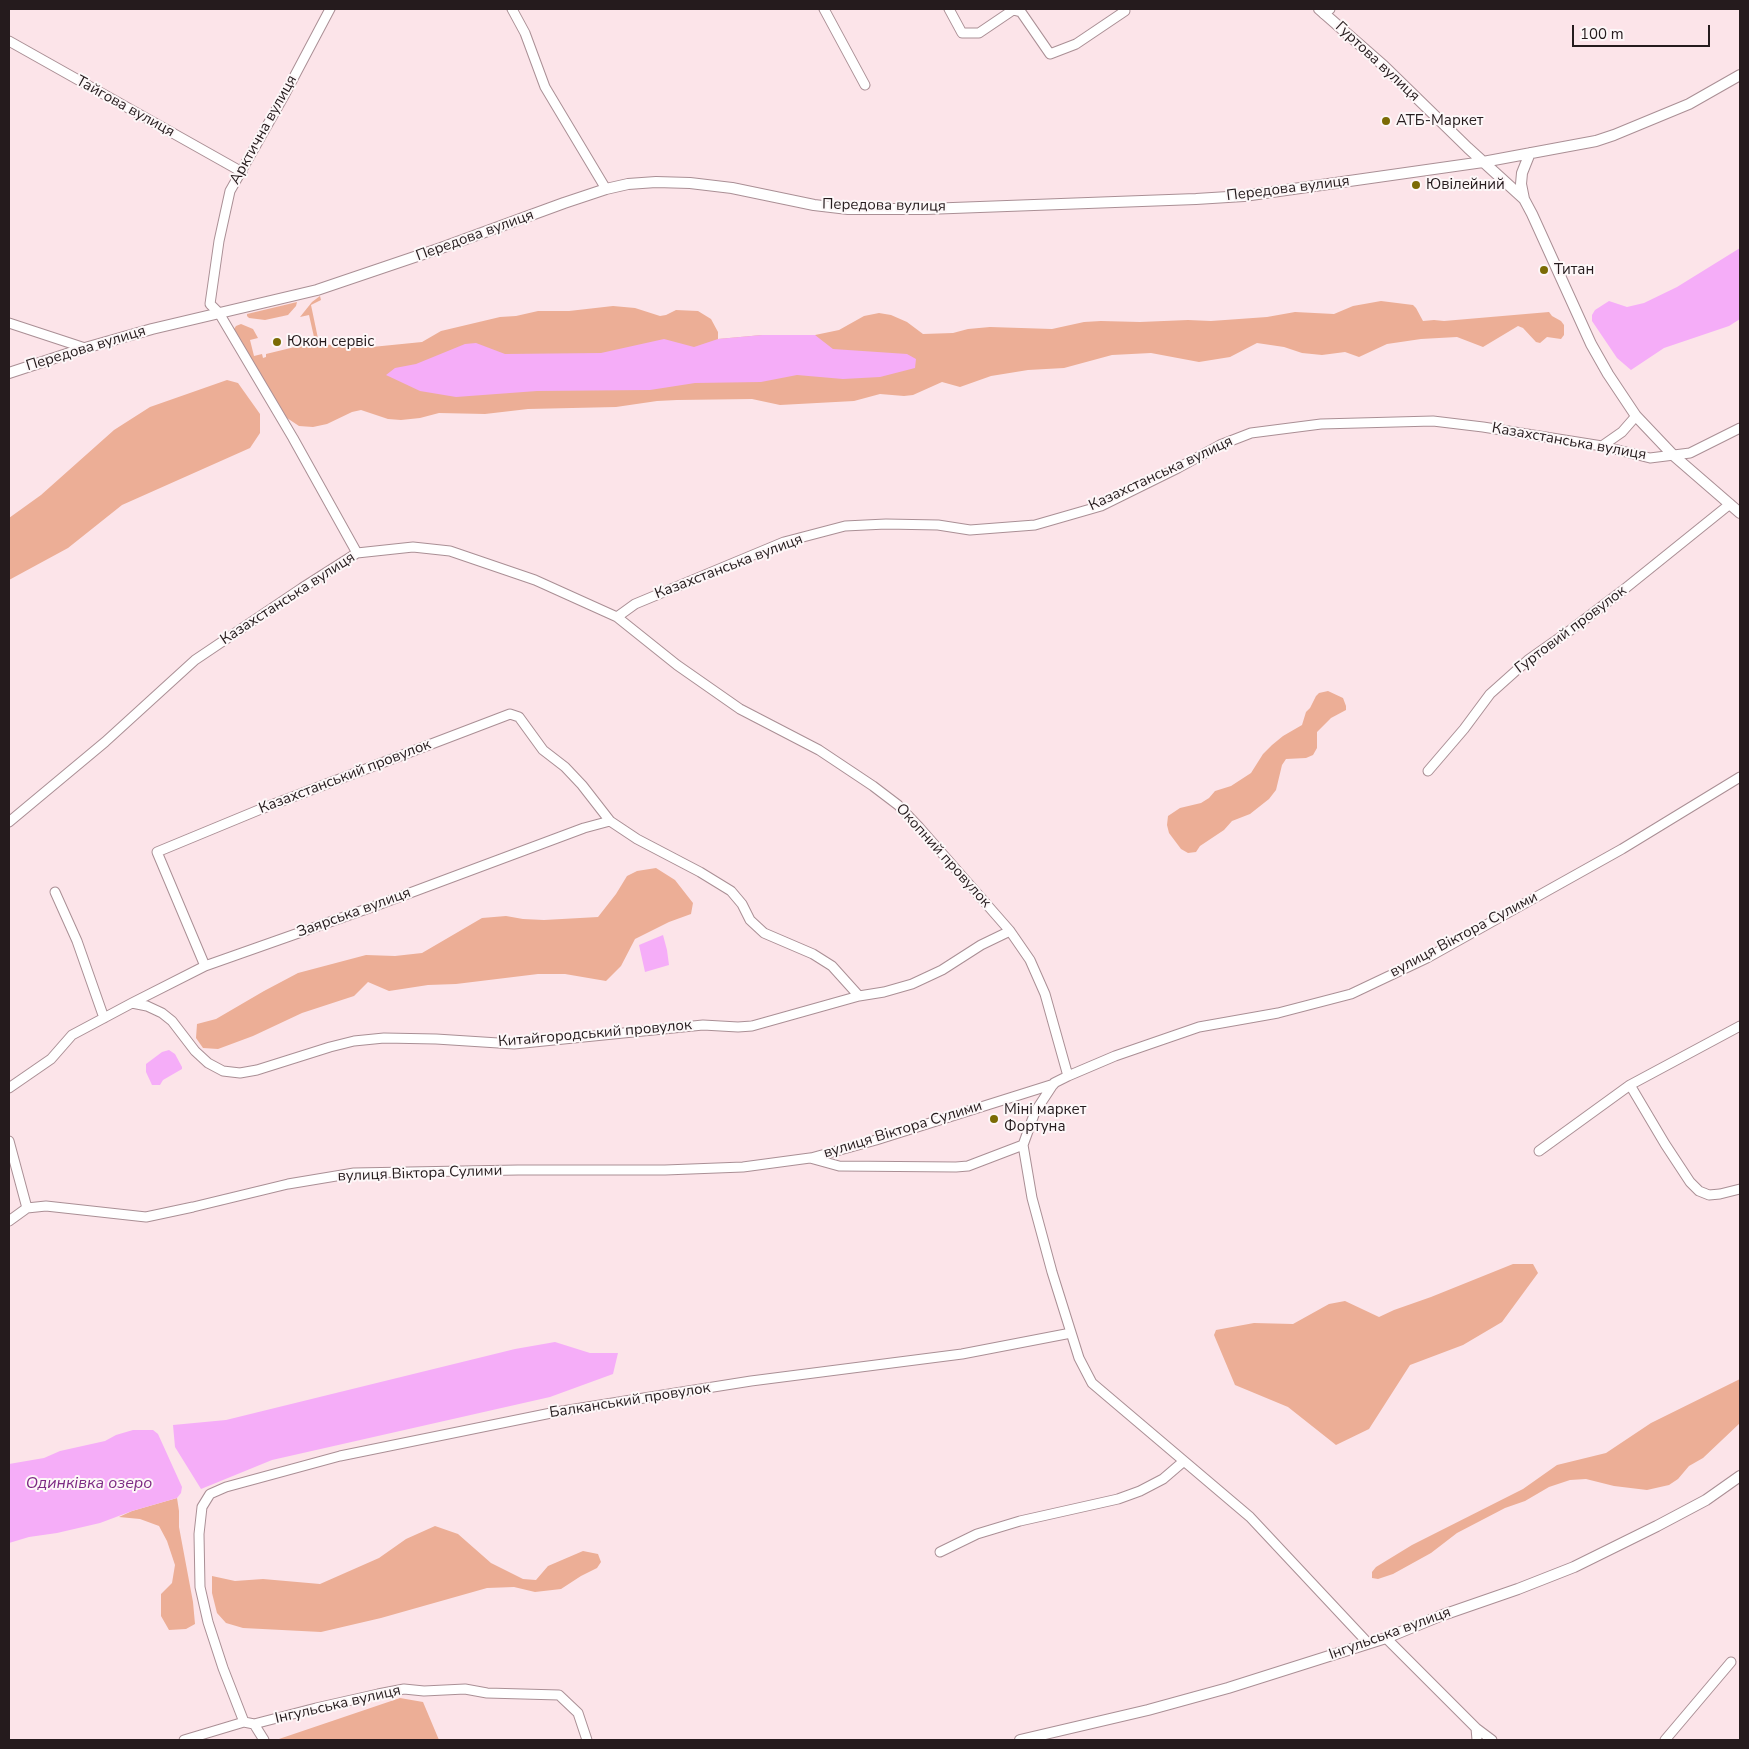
<!DOCTYPE html>
<meta charset="utf-8">
<style>
body{margin:0}
#map{position:relative;width:1749px;height:1749px;overflow:hidden;background:#fce4e9;font-family:"Nunito Sans",sans-serif}
canvas{display:block}
.frame{position:absolute;inset:0;border:10px solid #251b1d;pointer-events:none}
.scale{position:absolute;left:1572px;top:25px;width:138px;height:22px;box-sizing:border-box;border:2px solid #251b1d;border-top:0;padding-left:6px;font-size:15px;line-height:18px;white-space:nowrap;color:#251b1d;-webkit-text-stroke:4px #fdf7f8;paint-order:stroke}
</style>
<div id="map">
<canvas width="1749" height="1749"></canvas>
<div class="frame"></div>
<div class="scale">100 m</div>
</div>
<script>
const context = document.querySelector('canvas').getContext('2d');
context.lineJoin = 'round';
function paint(path, color) { context.fillStyle = color; context.fill(path, 'evenodd'); }
const poly = rows => new Path2D(rows.map(r => 'M' + r).join(''));
function stroke(path, color, width, dash) { context.strokeStyle = color; context.lineWidth = width; context.lineCap = dash ? 'butt' : 'round'; context.setLineDash(dash || []); context.stroke(path); }
function write(font, color, halo, rows, align = 'center') {
  context.font = font + ' "Nunito Sans",sans-serif'; context.lineWidth = 4; context.setLineDash([]); context.textBaseline = 'middle'; context.strokeStyle = halo; context.fillStyle = color; for (const [text, x, y, turn = 0] of rows) {
    context.save(); context.translate(x, y); context.rotate((+turn || 0) * Math.PI / 180); context.textAlign = isNaN(turn) ? turn : align; if (halo) context.strokeText(text, 0, 0); context.fillText(text, 0, 0); context.restore();
  }
}
paint(poly([
 [320,296,321,300,311,305,320,348,324,345,346,344,361,347,372,347,422,342,441,331,500,317,516,316,538,311,569,311,613,306,635,308,660,316,666,315,676,310,698,311,711,319,718,332,718,339,762,335,815,335,839,330,864,316,879,313,891,315,907,322,923,334,953,333,968,329,990,327,1052,329,1084,322,1101,321,1140,322,1188,320,1211,321,1267,317,1295,312,1334,314,1353,306,1381,301,1413,305,1416,308,1423,321,1434,320,1444,321,1549,312,1552,316,1561,321,1564,325,1564,335,1561,339,1547,337,1540,343,1536,342,1523,328,1518,326,1483,347,1457,337,1421,339,1387,344,1359,357,1345,352,1322,355,1302,353,1284,347,1257,343,1230,357,1199,362,1151,353,1112,355,1064,368,1028,370,991,376,960,387,942,382,913,395,904,396,880,394,854,401,780,405,752,399,677,400,657,401,616,407,528,409,485,414,439,413,420,418,401,420,388,419,361,410,352,412,327,424,313,427,299,426,287,418,232,332,236,326,241,324,253,329,258,338,250,340,254,356,262,354,263,358,266,357,266,354,303,345,303,340,314,337,309,315,300,317,312,302],
 [297,302,296,306,288,315,265,320,249,318,247,316,247,314],
 [227,380,238,383,260,414,260,433,250,448,122,505,68,548,9,580,9,518,41,495,114,430,150,407],
 [1328,691,1343,698,1346,706,1346,710,1331,718,1317,732,1317,748,1313,755,1306,758,1286,759,1282,765,1276,790,1269,799,1250,814,1232,821,1224,830,1200,846,1196,852,1188,853,1181,849,1169,833,1167,825,1168,816,1180,808,1201,803,1209,798,1215,791,1231,786,1251,773,1263,754,1272,745,1283,736,1302,725,1306,712,1310,708,1316,696,1319,693],
 [656,868,675,880,693,903,691,914,669,922,635,939,621,966,606,981,565,974,538,974,456,984,428,985,389,991,368,982,354,996,302,1013,253,1036,218,1049,203,1048,196,1038,197,1024,216,1019,264,991,298,973,366,955,395,956,422,953,482,918,506,916,523,919,544,920,598,917,616,894,627,876,637,871],
 [1513,1264,1533,1264,1538,1273,1502,1322,1463,1345,1410,1365,1369,1429,1336,1445,1288,1407,1235,1385,1214,1335,1216,1330,1254,1323,1293,1324,1329,1304,1345,1301,1379,1317,1394,1310,1431,1297],
 [1740,1379,1740,1423,1703,1458,1689,1466,1678,1479,1669,1485,1647,1490,1614,1486,1586,1479,1570,1480,1549,1487,1525,1501,1505,1508,1457,1533,1431,1553,1393,1574,1378,1579,1372,1578,1372,1572,1376,1567,1412,1545,1523,1489,1557,1465,1606,1453,1651,1423],
 [177,1498,179,1511,179,1527,193,1602,195,1624,186,1629,169,1630,161,1616,161,1594,172,1583,175,1565,167,1541,159,1526,140,1519,119,1517,132,1511],
 [435,1526,458,1534,491,1563,523,1579,536,1580,548,1566,583,1551,598,1554,601,1562,597,1568,581,1576,561,1589,535,1592,514,1587,487,1588,381,1618,321,1632,243,1628,226,1623,217,1613,212,1593,212,1576,235,1581,263,1579,320,1584,379,1558,406,1539],
 [400,1698,423,1702,439,1740,276,1740]
]), '#ecae96');
paint(poly([
 [1740,248,1740,319,1729,326,1664,348,1631,370,1617,358,1592,321,1592,315,1595,310,1609,301,1627,307,1644,303,1677,287],
 [762,335,815,335,833,349,907,354,916,359,915,368,880,377,843,379,797,375,761,382,695,383,650,390,537,391,456,397,420,391,386,375,395,368,416,364,465,344,476,343,505,354,601,353,664,339,694,347,718,339],
 [663,935,667,950,669,965,645,972,639,945],
 [169,1050,175,1054,182,1067,182,1069,163,1080,160,1085,152,1085,146,1072,146,1064,162,1052],
 [555,1342,590,1353,618,1353,613,1374,550,1397,272,1460,201,1489,175,1447,173,1425,226,1420,515,1349],
 [133,1430,153,1430,158,1434,182,1487,181,1493,177,1498,132,1511,100,1523,57,1533,29,1537,9,1543,9,1464,44,1458,60,1451,105,1441,116,1435]
]), '#f5adf8');
const minor = poly([
 [330,9,285,94,230,191,219,241,210,304,219,313,293,438,357,553],
 [512,9,525,33,545,87,606,189],
 [824,9,865,85],
 [949,9,962,33,979,33,1013,10,1021,12,1050,54,1076,44,1125,11],
 [1324,14,1330,9],
 [9,41,242,172],
 [9,323,85,348],
 [1602,446,1622,432,1636,416],
 [617,617,635,604,784,542,845,526,886,524,938,525,970,530,1035,525,1101,506,1178,468,1220,445,1251,433,1321,424,1433,421,1483,427,1602,446,1650,458,1690,453,1740,428],
 [1428,771,1464,729,1490,694,1528,660,1572,629,1622,591,1730,504],
 [9,822,105,742,195,660,302,588,357,553,413,547,450,551,535,580,617,617,677,665,740,709,819,750,873,786,898,805,919,827,1010,931,1030,960,1045,994,1068,1076],
 [55,892,77,941,104,1018],
 [205,966,157,852,261,809,510,714,519,717,543,750,565,767,582,785,610,821,637,839,700,872,731,891,742,904,750,920,764,933,813,954,832,966,859,996],
 [132,1003,147,1006,162,1013,172,1021,195,1051,208,1063,223,1071,240,1073,257,1070,330,1047,354,1041,384,1038,436,1039,514,1044,703,1025,738,1027,752,1026,859,996,884,992,912,984,942,970,981,945,1010,931],
 [1630,1085,1665,1144,1690,1182,1699,1191,1709,1195,1720,1194,1740,1189],
 [9,1088,51,1059,72,1035,132,1003,205,966,375,906,584,828,610,821],
 [9,1141,27,1208],
 [1023,1145,1032,1198,1052,1272,1079,1358,1092,1383,1250,1517,1368,1643],
 [1539,1151,1630,1085,1740,1026],
 [811,1158,876,1140,1054,1084],
 [9,1221,27,1208,46,1206,146,1217,193,1207,288,1184,354,1173,518,1170,665,1170,743,1167,810,1158,839,1166,956,1167,968,1166,1023,1145,1035,1112,1054,1083,1068,1076,1115,1056,1199,1027,1278,1013,1351,994,1427,958,1622,849,1740,777],
 [940,1552,977,1534,1020,1521,1118,1499,1140,1491,1163,1479,1184,1461],
 [1386,1638,1476,1728,1477,1740],
 [244,1722,223,1668,208,1622,200,1587,199,1534,202,1507,210,1494,226,1487,340,1456,556,1412,751,1381,962,1354,1071,1333],
 [254,1724,264,1740],
 [1476,1728,1492,1740],
 [184,1740,244,1722,254,1724,316,1708,378,1694,404,1689,424,1691,465,1689,487,1693,559,1695,578,1713,587,1740],
 [1665,1740,1731,1662]
]);
const tertiary = poly([
 [1319,9,1384,66,1468,148,1524,199,1532,214,1591,344,1608,374,1636,416,1673,455,1740,513],
 [1524,199,1521,184,1522,173,1530,153],
 [9,373,85,348,152,329,317,290,441,248,564,203,606,189,628,184,656,182,690,183,732,188,814,205,848,209,926,209,1196,199,1244,196,1483,162,1596,141,1614,135,1689,104,1740,75],
 [1020,1740,1148,1710,1228,1688,1386,1638,1440,1616,1518,1589,1574,1567,1657,1526,1706,1500,1740,1476]
]);
stroke(minor, '#aa8f95', 11);
stroke(tertiary, '#aa8f95', 12);
stroke(minor, '#fff', 9);
stroke(tertiary, '#fff', 10);
for (const [x, y, r, color] of [
 [1386,121,5,"#7b6b05"],
 [1416,185,5,"#7b6b05"],
 [1544,270,5,"#7b6b05"],
 [277,342,5,"#7b6b05"],
 [994,1119,5,"#7b6b05"]
]) { const dot = new Path2D(); dot.arc(x, y, r, 0, 2 * Math.PI); context.fillStyle = color; context.fill(dot); stroke(dot, '#fdf7f8', 2); }
write('15px', '#251b1d', '#fdf7f8', [
 ["Гуртова вулиця",1377,62,43],
 ["Тайгова вулиця",125,107,29],
 ["Арктична вулиця",264,130,-61],
 ["Передова вулиця",1288,189,-7],
 ["Передова вулиця",884,206,1],
 ["Передова вулиця",475,236,-20],
 ["Передова вулиця",86,349,-17],
 ["Казахстанська вулиця",1569,442,10],
 ["Казахстанська вулиця",1161,474,-25],
 ["Казахстанська вулиця",729,567,-21],
 ["Казахстанська вулиця",288,599,-33],
 ["Гуртовий провулок",1571,630,-37],
 ["Казахстанський провулок",345,777,-21],
 ["Окопний провулок",943,856,48],
 ["Заярська вулиця",354,913,-20],
 ["вулиця Віктора Сулими",1464,935,-28],
 ["Китайгородський провулок",595,1034,-5],
 ["вулиця Віктора Сулими",903,1130,-17],
 ["вулиця Віктора Сулими",420,1174,-2],
 ["Балканський провулок",630,1401,-9],
 ["Інгульська вулиця",1390,1634,-20],
 ["Інгульська вулиця",338,1705,-13]
]);
write('15px', '#251b1d', '#fdf7f8', [
 ["АТБ-Маркет",1396,121],
 ["Ювілейний",1426,185],
 ["Титан",1554,270],
 ["Юкон сервіс",287,342],
 ["Міні маркет",1004,1110],
 ["Фортуна",1004,1127]
], 'left');
write('italic 16px', '#7d2a83', '#fdf7f8', [
 ["Одинківка озеро",89,1484]
]);
</script>
